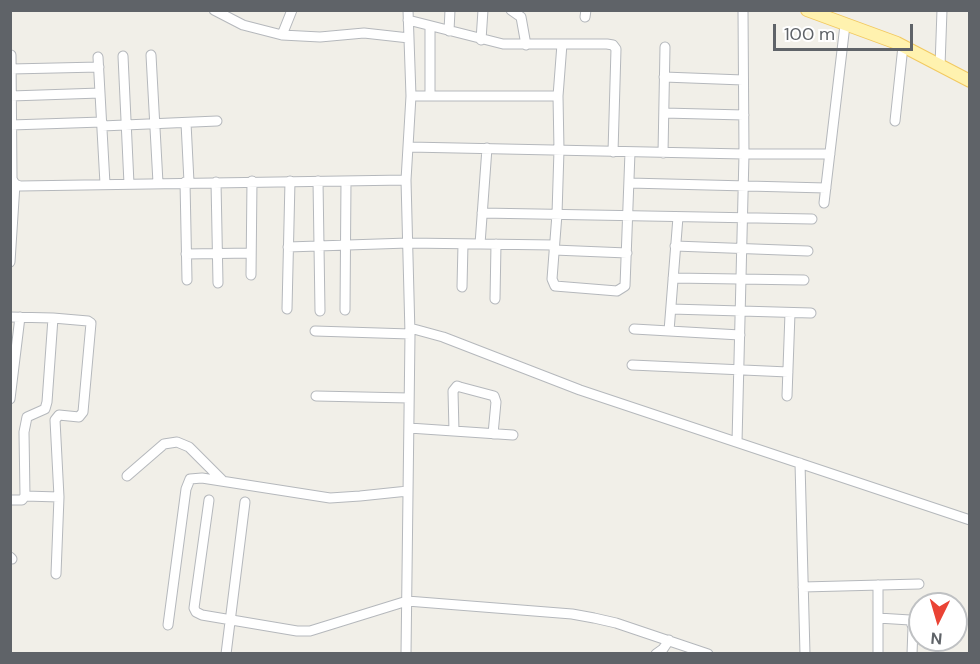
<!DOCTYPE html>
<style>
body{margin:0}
#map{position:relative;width:980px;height:664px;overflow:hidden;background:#f1efe8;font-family:"DM Sans",sans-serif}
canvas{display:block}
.frame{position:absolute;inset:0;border:12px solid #5f6368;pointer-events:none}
.north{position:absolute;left:908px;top:592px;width:60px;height:60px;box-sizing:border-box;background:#fff;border:2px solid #bfc1c3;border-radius:50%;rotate:185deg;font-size:16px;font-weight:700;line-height:24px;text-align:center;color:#5f6368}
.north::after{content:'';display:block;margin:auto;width:21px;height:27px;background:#ea4335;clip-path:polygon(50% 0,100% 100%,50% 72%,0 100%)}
.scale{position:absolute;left:773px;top:24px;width:140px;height:27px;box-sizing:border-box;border:3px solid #5f6368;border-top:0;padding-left:8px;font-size:18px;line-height:21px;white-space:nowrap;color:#5f6368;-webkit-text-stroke:4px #fff;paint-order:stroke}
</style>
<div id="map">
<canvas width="980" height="664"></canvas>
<div class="frame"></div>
<div class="north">N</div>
<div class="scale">100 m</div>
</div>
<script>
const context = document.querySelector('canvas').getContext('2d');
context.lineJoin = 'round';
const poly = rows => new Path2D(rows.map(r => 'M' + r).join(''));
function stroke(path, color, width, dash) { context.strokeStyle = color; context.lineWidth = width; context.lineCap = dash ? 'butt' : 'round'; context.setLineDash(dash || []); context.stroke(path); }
const minor = poly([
 [214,10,243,25,282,35,320,37,364,33,409,38],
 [511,10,521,17,526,45],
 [585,17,586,10],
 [408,20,503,44,562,44,558,96,559,150,557,214,552,279,555,286,617,291,625,286,630,152],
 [449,31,450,10],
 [282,35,292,10],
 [481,40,483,10],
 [562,44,607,44,613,45,616,49,613,152],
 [11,55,12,179,15,184,20,186,406,180],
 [151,55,158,183],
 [123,56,129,184],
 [98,57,105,184],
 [940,66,942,10],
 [11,69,99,67],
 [664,77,743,80],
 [11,96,100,93],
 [411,96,558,96],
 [430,96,430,26],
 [664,113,744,115],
 [895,121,903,46],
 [186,123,189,182],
 [11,125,102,122],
 [102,126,217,121],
 [409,147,744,154,743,10],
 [663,153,665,47],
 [318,181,320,311],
 [185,182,187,280],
 [216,182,218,283],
 [629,183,826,188],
 [824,203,845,25],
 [482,213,812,219],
 [480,244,487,148],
 [675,246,808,251],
 [288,247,408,243,554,245],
 [554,250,627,253],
 [186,254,251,253],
 [10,262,15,184],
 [251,275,252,181],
 [673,278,804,280],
 [462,287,463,244],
 [495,299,496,244],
 [287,309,290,181],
 [671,309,811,313],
 [345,310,346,181],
 [10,317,53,318,88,321,91,323,83,412,79,417,59,415,55,420,59,497,56,574],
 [410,328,443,337,580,390,970,520],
 [634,329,740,335],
 [315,331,410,334],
 [669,331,678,217],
 [632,365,788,372],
 [316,396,409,398],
 [787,396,790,313],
 [10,399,20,317],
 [409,428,513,435],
 [454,431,453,391,457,386,460,387,494,396,496,402,493,434],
 [737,442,744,154,830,154],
 [800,463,805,654],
 [127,476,164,444,177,442,189,447,223,481],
 [25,496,59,497],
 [10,500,22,500,25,496,24,432,27,417,45,409,47,402,53,318],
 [209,500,194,608,196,612,202,615,297,631,310,631,407,601,572,614,594,618,616,623,708,654],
 [10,557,12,559],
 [803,587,919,584],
 [878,618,910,620,913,627,912,654],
 [168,625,186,489,190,479,202,478,330,498,360,496,408,491],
 [226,654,245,502],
 [406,654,410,334,406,180,411,96,408,10],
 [656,654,663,649,669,640],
 [878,654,878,585]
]);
const major = poly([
 [807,10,897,43,970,81]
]);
stroke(minor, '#b5b8bc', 11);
stroke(major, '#f2c960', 14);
stroke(minor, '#fff', 9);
stroke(major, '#fff2af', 12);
</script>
